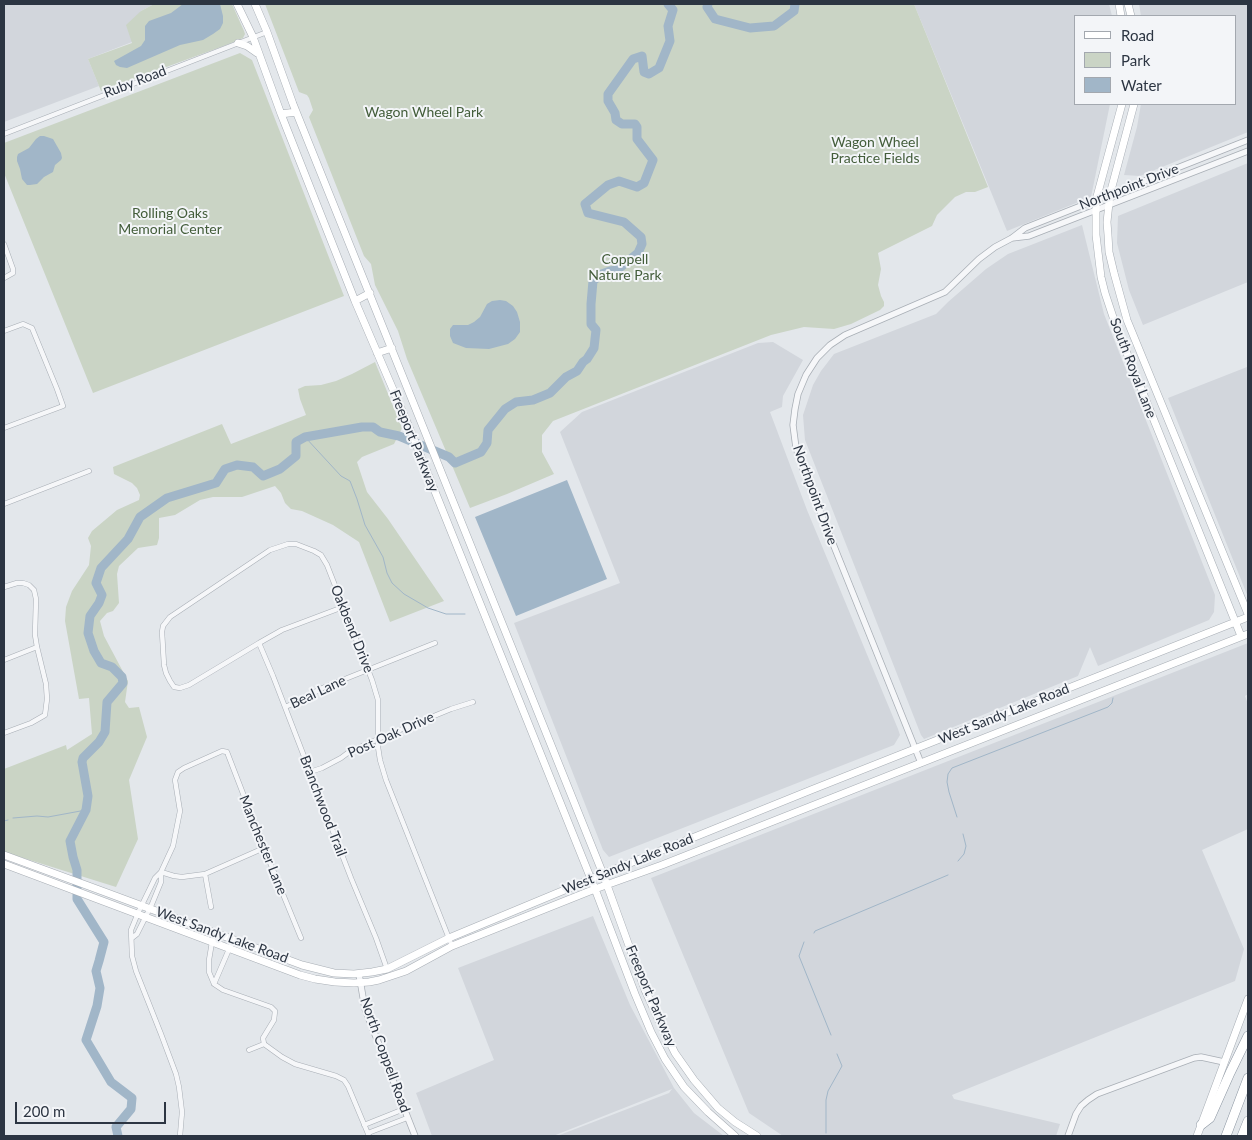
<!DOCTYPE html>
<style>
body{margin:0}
#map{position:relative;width:1252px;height:1140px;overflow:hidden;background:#e3e7eb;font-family:Lato,sans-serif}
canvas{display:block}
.frame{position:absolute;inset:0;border:5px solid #2c3542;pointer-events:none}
.legend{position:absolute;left:1074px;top:15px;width:162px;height:90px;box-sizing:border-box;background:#f3f5f8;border:1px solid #a3a8af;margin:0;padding:6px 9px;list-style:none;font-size:15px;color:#2c3542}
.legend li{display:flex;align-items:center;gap:10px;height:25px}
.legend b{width:25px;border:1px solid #a3a8af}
.scale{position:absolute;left:15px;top:1102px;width:151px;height:22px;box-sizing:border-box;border:2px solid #2c3542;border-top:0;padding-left:6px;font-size:15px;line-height:18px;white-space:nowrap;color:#2c3542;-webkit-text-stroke:4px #f3f5f8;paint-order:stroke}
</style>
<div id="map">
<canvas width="1252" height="1140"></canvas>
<div class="frame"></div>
<ul class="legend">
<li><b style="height:6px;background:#fff"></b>Road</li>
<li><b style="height:14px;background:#cad4c5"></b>Park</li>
<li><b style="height:14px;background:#a1b6c8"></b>Water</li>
</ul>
<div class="scale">200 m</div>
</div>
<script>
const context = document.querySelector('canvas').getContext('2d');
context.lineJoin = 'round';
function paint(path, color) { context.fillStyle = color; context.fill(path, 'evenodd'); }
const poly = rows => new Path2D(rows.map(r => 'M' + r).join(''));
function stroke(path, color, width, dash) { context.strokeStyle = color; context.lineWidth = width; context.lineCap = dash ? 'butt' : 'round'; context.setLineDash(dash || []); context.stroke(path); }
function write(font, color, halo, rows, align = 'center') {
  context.font = font + ' Lato,sans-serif'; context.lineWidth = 4; context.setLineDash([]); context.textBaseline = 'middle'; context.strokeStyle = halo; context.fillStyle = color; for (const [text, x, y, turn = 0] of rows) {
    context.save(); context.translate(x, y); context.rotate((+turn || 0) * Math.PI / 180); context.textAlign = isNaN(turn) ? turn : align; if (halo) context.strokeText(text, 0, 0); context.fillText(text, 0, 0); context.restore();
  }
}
paint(poly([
 [4,4,154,4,141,11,132,42,88,59,99,86,4,122],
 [914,4,1109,4,1112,16,1076,16,1076,104,1110,104,1091,197,1007,231],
 [1139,4,1248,4,1248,132,1140,176,1124,175,1137,127,1141,104,1236,104,1236,16,1141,16],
 [1248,163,1248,282,1143,325,1129,290,1117,243,1118,216],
 [1082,225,1104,314,1215,595,1214,612,1209,620,1098,666,1090,647,1078,676,924,739,921,735,805,440,803,415,813,385,821,371,834,354,936,314,948,302,986,269,1008,254],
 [773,342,803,360,783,396,782,407,770,412,807,510,898,729,900,735,894,745,609,857,603,850,514,623,620,583,560,432,582,412,758,343],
 [1247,367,1248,369,1248,597,1168,398],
 [1248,643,1248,694,1245,696,1248,704,1248,829,1202,850,1244,949,1235,981,952,1095,954,1099,1060,1124,1056,1136,783,1136,749,1113,651,878],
 [593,916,630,1005,674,1088,694,1113,724,1136,557,1136,669,1093,672,1089,553,1136,432,1136,416,1093,494,1060,458,968]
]), '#d2d6dc');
paint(poly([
 [154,4,232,4,244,31,245,34,243,38,229,44,101,91,88,59,132,43,126,25,141,11],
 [265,4,914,4,988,187,975,192,966,192,955,197,937,215,932,226,878,253,881,269,878,285,881,296,884,302,884,306,880,310,851,324,834,329,804,327,771,335,553,421,542,435,542,452,554,474,507,494,470,508,407,359,398,331,375,285,371,264,364,256,309,117,313,110,309,98,307,95,299,92],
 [240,53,252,60,344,296,93,393,4,173,4,143],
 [375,362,402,428,394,444,362,457,357,462,367,492,388,519,444,601,390,622,359,542,333,525,302,511,291,509,285,503,281,493,275,486,242,497,213,497,200,500,175,515,159,518,159,538,157,545,138,548,119,566,117,574,119,603,113,611,107,613,100,621,104,636,128,681,125,702,129,708,139,707,147,737,129,780,138,839,116,887,4,852,4,769,66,745,67,750,92,734,89,698,79,699,65,621,66,607,72,591,89,565,91,546,88,538,92,531,117,510,139,500,140,495,137,488,132,483,114,474,113,467,222,424,231,444,306,415,300,399,298,389,305,386,321,385,336,381,352,374]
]), '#cad4c5');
paint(poly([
 [183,4,220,4,223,16,223,23,220,29,213,34,203,40,180,45,127,68,120,67,116,65,114,61,141,46,145,40,145,26,149,21,171,13],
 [40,136,44,136,53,139,61,153,62,158,61,160,55,165,53,172,44,177,37,184,30,185,27,185,22,179,20,169,17,161,17,157,18,154,29,148,36,139],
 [500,300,506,301,513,306,517,312,520,322,520,332,515,339,508,344,489,349,466,348,453,343,450,336,450,329,453,325,468,325,474,322,480,317,487,304,492,301],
 [567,480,607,579,516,616,475,517]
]), '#a1b6c8');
stroke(poly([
 [305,437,341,476,350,481,357,499,365,525,383,557,387,573,392,583,404,594,428,608,446,614,465,614],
 [957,817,949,792,947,782,948,774,952,768,1108,707,1112,703,1113,698],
 [13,818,37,816,48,817,86,810],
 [4,821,8,820],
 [958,861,964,854,966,846,963,834],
 [814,933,815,931,948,875],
 [804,942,799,956,831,1035],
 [826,1133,826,1100,828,1091,842,1066,837,1054]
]), '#a1b6c8', 1);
stroke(poly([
 [708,4,707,7,715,19,750,28,774,26,794,11,795,4],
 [118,1136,116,1127,131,1109,132,1098,111,1082,86,1040,97,1006,100,988,96,971,99,961,104,942,77,899,77,870,73,857,70,841,86,810,88,796,82,762,83,758,99,742,105,732,107,702,123,683,122,677,112,667,101,663,94,651,88,633,90,616,99,603,102,595,96,583,101,568,128,539,140,517,167,498,216,483,225,469,237,465,253,467,263,476,280,469,296,456,296,442,305,437,362,427,373,427,380,432,399,436,449,457,455,463,481,452,487,443,488,430,505,409,516,402,533,400,550,393,566,377,577,371,583,362,587,359,594,348,596,330,591,324,591,304,593,281,602,274,610,271,617,270,638,253,642,244,641,237,624,222,588,213,585,204,608,185,619,181,637,187,644,183,653,160,637,139,637,127,635,124,622,124,616,120,615,113,608,101,608,94,633,59,642,56,644,72,649,74,659,68,670,41,668,26,673,10,668,4]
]), '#a1b6c8', 9);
const minor = poly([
 [4,134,267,32],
 [4,244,13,269,13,273,4,278],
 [4,331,23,324,32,328,57,389,63,406,4,428],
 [4,504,89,471],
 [4,587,17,583,23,583,29,585,34,590,36,599,35,635,37,647,46,684,47,699,45,715,31,723,4,733],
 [343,607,282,630,259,643,189,685,180,688,174,687,170,681,166,673,164,665,162,632,163,626,170,617,270,550,288,544,296,544,314,551,321,555,327,565,372,680,378,700,378,747,380,760,386,780,452,946],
 [259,643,273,676,351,878,376,938,387,969],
 [4,660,37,647],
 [285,707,306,698,320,689,435,643],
 [310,772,322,768,341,758,349,752,378,739,451,709,473,702],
 [161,872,174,876,182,877,205,874,264,848],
 [205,874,211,907],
 [215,933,212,942,209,960,209,972,214,984,223,990,271,1007,275,1011,274,1020,263,1038,264,1044,282,1057,295,1064,336,1076,344,1080,348,1086,369,1136],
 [132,938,137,934,152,904,161,882,161,872],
 [214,984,233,940],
 [249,1050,264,1044],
 [364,1125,404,1109],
 [368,1133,407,1118],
 [180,1136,182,1112,179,1087,176,1074,161,1034,136,971,132,956,131,930,138,913,155,878,161,872,173,846,180,811,175,780,178,772,184,768,222,751,227,752,264,848,301,938]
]);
const tertiary = poly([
 [1012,238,1029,236,1248,151],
 [921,763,803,469,796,448,793,425,795,409,798,394,806,375,817,358,830,345,845,335,945,292,979,259,995,247,1012,238,1025,228,1248,140],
 [359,974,365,1009,415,1136],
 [1068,1136,1076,1114,1081,1106,1088,1100,1097,1094,1194,1058,1201,1057,1224,1062]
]);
const secondary = poly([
 [237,4,253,37,281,114,355,301,407,422,595,889,635,994,651,1032,665,1059,684,1087,708,1112,735,1136],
 [255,4,267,32,293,104,603,874,645,990,662,1027,675,1053,694,1080,718,1108,735,1122,757,1136],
 [1119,4,1121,16],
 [1128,4,1131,16],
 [238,43,247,46,257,53],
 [1122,104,1096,200,1096,235,1101,277,1105,293,1116,326,1241,636],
 [1134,104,1110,194,1107,222,1108,235,1109,252,1114,273,1127,320,1248,614],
 [281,114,296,112],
 [355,301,370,293],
 [377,353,392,348],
 [4,855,94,888,302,965,334,973,354,974,372,972,387,969,449,938,603,874,811,790,1248,617],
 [4,864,300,975,315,979,335,982,354,983,369,982,379,980,406,971,452,946,595,889,662,865,1248,634],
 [1197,1136,1248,999]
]);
const motorway = poly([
 [1201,1125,1210,1118,1230,1073,1248,1036],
 [1226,1136,1248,1078],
 [1242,1136,1248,1121]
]);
stroke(minor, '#a8aeb5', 5.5);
stroke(tertiary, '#a8aeb5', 7);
stroke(secondary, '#a8aeb5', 8);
stroke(motorway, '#8b95a1', 10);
stroke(minor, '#f6f7f9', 4.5);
stroke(tertiary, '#f6f7f9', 5.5);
stroke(secondary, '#fff', 7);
stroke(motorway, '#fff', 9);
write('14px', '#2c3542', '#f3f5f8', [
 ["Ruby Road",135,82,-21],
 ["Northpoint Drive",1129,187,-21],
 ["South Royal Lane",1133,368,69],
 ["Freeport Parkway",414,441,68],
 ["Northpoint Drive",815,495,70],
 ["Oakbend Drive",352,629,68],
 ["Beal Lane",318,692,-25],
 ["West Sandy Lake Road",1004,714,-22],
 ["Post Oak Drive",391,735,-24],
 ["Branchwood Trail",323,806,69],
 ["Manchester Lane",263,845,68],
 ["West Sandy Lake Road",628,864,-22],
 ["West Sandy Lake Road",222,935,20],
 ["Freeport Parkway",651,996,67],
 ["North Coppell Road",385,1055,70]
]);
write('14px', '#435d3a', '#f3f5f8', [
 ["Wagon Wheel Park",424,112],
 ["Wagon Wheel",875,142],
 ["Practice Fields",875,158],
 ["Rolling Oaks",170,213],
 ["Memorial Center",170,229],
 ["Coppell",625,259],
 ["Nature Park",625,275]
]);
</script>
